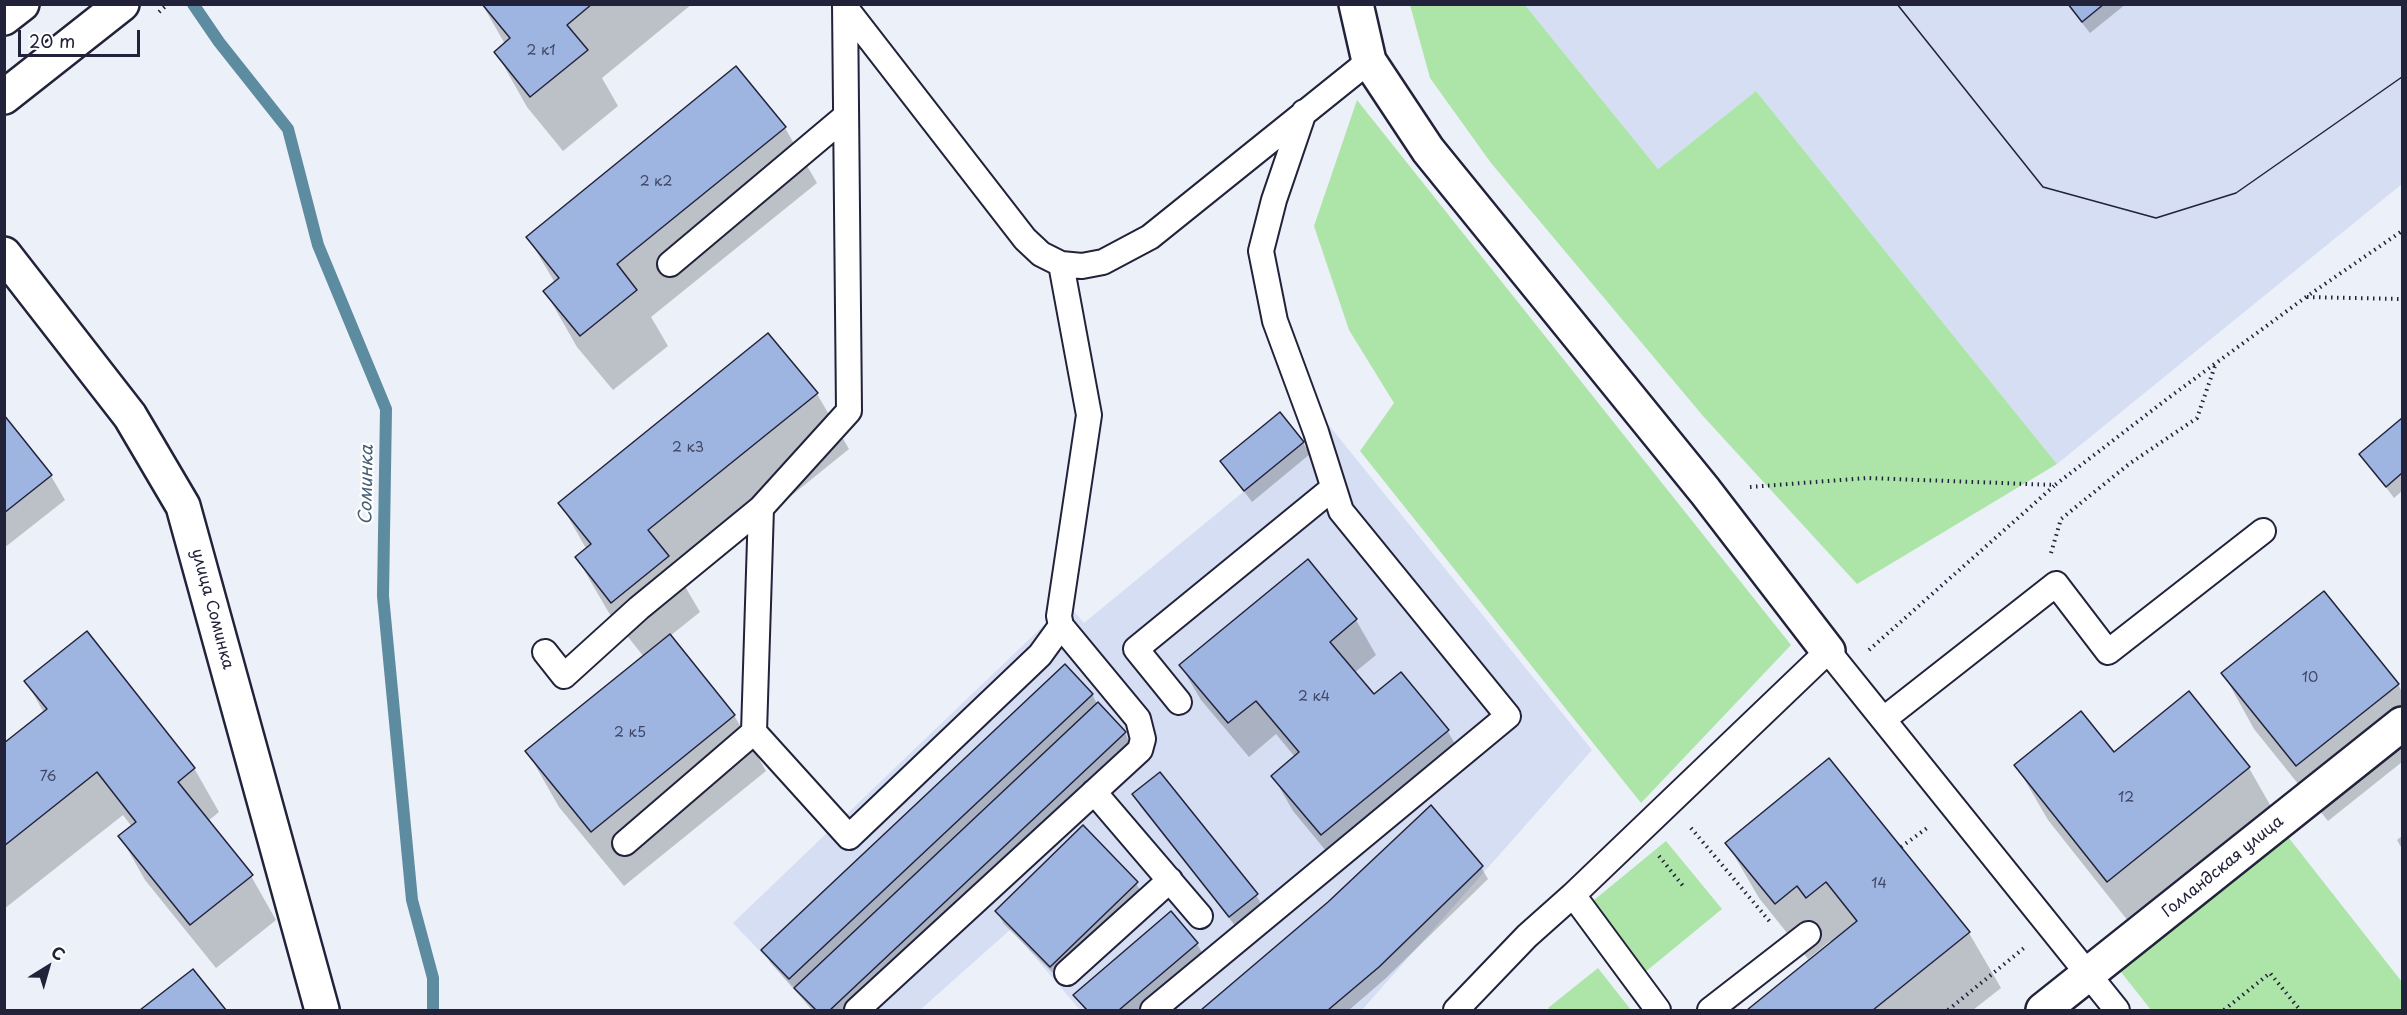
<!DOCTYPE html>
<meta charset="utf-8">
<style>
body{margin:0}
#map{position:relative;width:2407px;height:1015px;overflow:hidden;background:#ecf0f9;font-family:"Playpen Sans",sans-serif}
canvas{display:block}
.frame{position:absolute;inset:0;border:6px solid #22223b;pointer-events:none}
.north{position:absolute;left:18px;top:937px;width:60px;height:60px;-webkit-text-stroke:4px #fff;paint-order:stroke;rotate:37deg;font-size:16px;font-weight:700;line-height:24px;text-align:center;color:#22223b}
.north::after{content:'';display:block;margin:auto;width:21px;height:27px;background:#22223b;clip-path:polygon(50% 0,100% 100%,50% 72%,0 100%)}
.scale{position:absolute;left:18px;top:30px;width:122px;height:27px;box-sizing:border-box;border:3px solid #22223b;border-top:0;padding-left:8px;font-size:18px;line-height:21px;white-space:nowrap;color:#22223b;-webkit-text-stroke:4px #fff;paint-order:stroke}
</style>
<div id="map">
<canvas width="2407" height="1015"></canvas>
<div class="frame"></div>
<div class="north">С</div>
<div class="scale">20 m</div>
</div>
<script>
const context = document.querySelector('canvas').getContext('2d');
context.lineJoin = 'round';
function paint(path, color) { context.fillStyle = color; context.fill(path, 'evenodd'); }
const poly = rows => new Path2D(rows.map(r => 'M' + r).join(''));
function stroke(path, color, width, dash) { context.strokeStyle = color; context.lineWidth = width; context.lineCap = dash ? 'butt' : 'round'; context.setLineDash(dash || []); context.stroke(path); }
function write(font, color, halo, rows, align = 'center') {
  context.font = font + ' "Playpen Sans",sans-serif'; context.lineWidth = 4.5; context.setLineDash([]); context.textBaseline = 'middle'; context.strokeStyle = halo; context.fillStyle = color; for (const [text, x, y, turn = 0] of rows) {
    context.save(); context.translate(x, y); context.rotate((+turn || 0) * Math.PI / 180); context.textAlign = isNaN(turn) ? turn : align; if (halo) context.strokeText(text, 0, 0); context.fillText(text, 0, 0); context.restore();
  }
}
paint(poly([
 [1525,5,2402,5,2402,184,2057,464,1756,91,1658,169],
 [1327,423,1592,750,1362,1010,1080,1010,1011,929,920,1010,816,1010,733,923,1067,603,1084,623]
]), '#d5def2');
paint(poly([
 [1410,5,1525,5,1658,169,1756,91,2057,464,1857,584,1703,416,1491,163,1430,78],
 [1357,100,1791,645,1641,803,1360,451,1394,403,1349,330,1314,226],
 [2285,833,2402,982,2402,1010,2151,1010,2117,967],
 [1666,841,1722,909,1644,973,1588,905],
 [1598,968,1631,1010,1550,1010,1548,1008]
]), '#ade5a9');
paint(poly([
 [482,4,692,4,602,78,618,106,563,151,527,107,496,52,505,44],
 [2067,4,2126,4,2090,33],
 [785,128,817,183,651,317,668,346,613,390,577,347,545,291,555,283,528,237],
 [817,394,849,449,683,583,700,612,670,636,734,715,766,771,624,886,559,807,527,751,644,657,609,613,577,558,587,550,560,503],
 [4,418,51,476,65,500,4,548],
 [2402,420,2402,491,2394,498,2361,454],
 [1303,443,1310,454,1252,502,1222,462],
 [1308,561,1356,620,1376,655,1354,673,1373,696,1447,730,1467,765,1341,869,1293,811,1273,776,1295,757,1276,734,1249,757,1201,700,1181,666],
 [2223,673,2398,684,2402,692,2402,762,2328,821,2254,729],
 [26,681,194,768,219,812,208,821,251,876,276,920,216,968,145,880,120,836,132,827,123,815,4,909,4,745,44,713],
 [2189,693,2249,768,2281,824,2140,936,2048,820,2016,765,2114,754],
 [1092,694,1097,704,1125,733,1131,745,849,1010,812,1010,770,962,763,950],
 [1829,760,1969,933,2001,988,1973,1010,1749,1010,1832,943,1830,941,1808,959,1759,898,1727,843],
 [1134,794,1256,895,1263,907,1237,928,1140,806],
 [2402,836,2402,849,2397,840],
 [1481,867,1488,879,1385,979,1349,1010,1203,1010,1329,903],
 [1136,883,1143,895,1058,978,1004,924,997,912],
 [1197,944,1204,956,1140,1010,1085,1010,1075,995],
 [193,971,224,1010,143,1010]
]), '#0003');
stroke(poly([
 [193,4,219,42,288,129,318,245,386,409,383,596,412,900,433,978,433,1010]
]), '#5d8ba0', 12);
const building = poly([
 [482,4,592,4,567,25,588,50,530,97,494,52,510,38,482,4],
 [2068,4,2104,4,2082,22,2068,4],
 [736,66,786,127,617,264,637,290,580,336,543,291,559,278,526,237,736,66],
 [768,333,818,393,648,530,669,556,611,603,575,557,591,544,558,503,768,333],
 [1280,412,1304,442,1244,491,1220,461,1280,412],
 [4,415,52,475,4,513,4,415],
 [2402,418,2402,473,2386,487,2359,454,2402,418],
 [1308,559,1357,619,1330,642,1374,694,1401,672,1449,730,1321,835,1271,776,1299,752,1256,701,1228,723,1179,665,1308,559],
 [2324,591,2399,684,2296,766,2221,673,2324,591],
 [87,631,195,768,178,782,253,875,190,925,118,836,136,822,97,772,4,846,4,743,47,709,24,681,87,631],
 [670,634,735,715,591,832,525,751,670,634],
 [1065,664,1093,694,789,979,761,950,1065,664],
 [2189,691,2250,767,2107,882,2014,765,2081,711,2114,752,2189,691],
 [1098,702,1126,732,830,1010,816,1010,794,988,1098,702],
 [1829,758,1970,932,1873,1010,1747,1010,1857,921,1826,882,1806,898,1797,886,1775,904,1725,843,1829,758],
 [1160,772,1258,894,1229,917,1132,794,1160,772],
 [1431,805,1483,866,1379,967,1328,1010,1201,1010,1328,902,1431,805],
 [1083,825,1138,882,1050,967,995,911,1083,825],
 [1171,911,1198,943,1119,1010,1087,1010,1073,995,1171,911],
 [193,969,226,1010,140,1010,193,969]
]);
paint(building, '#9eb5e2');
stroke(building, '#22223b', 1.5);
const service = poly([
 [848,4,845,7,1025,239,1041,254,1061,264,1082,266,1103,262,1150,237,1369,61],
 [670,264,846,116],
 [545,652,564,676,639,608,761,508],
 [1179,702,1136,649,1333,488],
 [1884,719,2056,584,2108,652,2263,531],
 [754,732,849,837,1040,655,1061,626],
 [1094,792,1200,916],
 [625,843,754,732,761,508,849,411,845,4],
 [1067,973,1170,880],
 [857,1010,1140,750,1143,739,1138,719,1061,626,1059,616,1089,415,1061,264],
 [1153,1010,1508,716,1341,511,1316,432,1275,321,1261,251,1274,200,1304,112],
 [1456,1010,1527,936,1573,895],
 [1658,1010,1573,895,1828,651,2117,1010],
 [1710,1010,1808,934]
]);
const minor = poly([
 [1356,4,1369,61,1428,150,1705,491,1828,651],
 [4,254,130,416,183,506,322,1010],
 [2043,1010,2402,724]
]);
const secondary = poly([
 [4,18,22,4],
 [4,97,122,4]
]);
stroke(service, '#22223b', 28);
stroke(minor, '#22223b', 38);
stroke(secondary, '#22223b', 38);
stroke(poly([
 [159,12,168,4],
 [2307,297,2402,299],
 [1750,487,1867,478,2055,485,2167,399,2306,297,2402,231],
 [2051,553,2061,519,2129,464,2197,418,2216,363],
 [1869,650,2054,486],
 [1691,828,1771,923],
 [1901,847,1927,828],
 [1659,856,1683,886],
 [1948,1010,2024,948],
 [2224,1010,2270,973,2300,1010]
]), '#22223b', 4, [1.5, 4.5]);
stroke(service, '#fff', 24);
stroke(minor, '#fff', 33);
stroke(secondary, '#fff', 33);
stroke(poly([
 [1897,4,2043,187,2156,218,2236,193,2402,77]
]), '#22223b', 1.5);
write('14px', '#414765', null, [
 ["2 к1",541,51],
 ["2 к2",656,182],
 ["2 к3",688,448],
 ["10",2310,678],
 ["2 к4",1314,697],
 ["2 к5",630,733],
 ["76",48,777],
 ["12",2126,798],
 ["14",1879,884]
]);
write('16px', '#22223b', '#fff', [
 ["улица Соминка",212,609,75],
 ["Голландская улица",2223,867,-39]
]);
write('italic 18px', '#455f76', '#fff', [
 ["Соминка",367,485,-89]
]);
</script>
